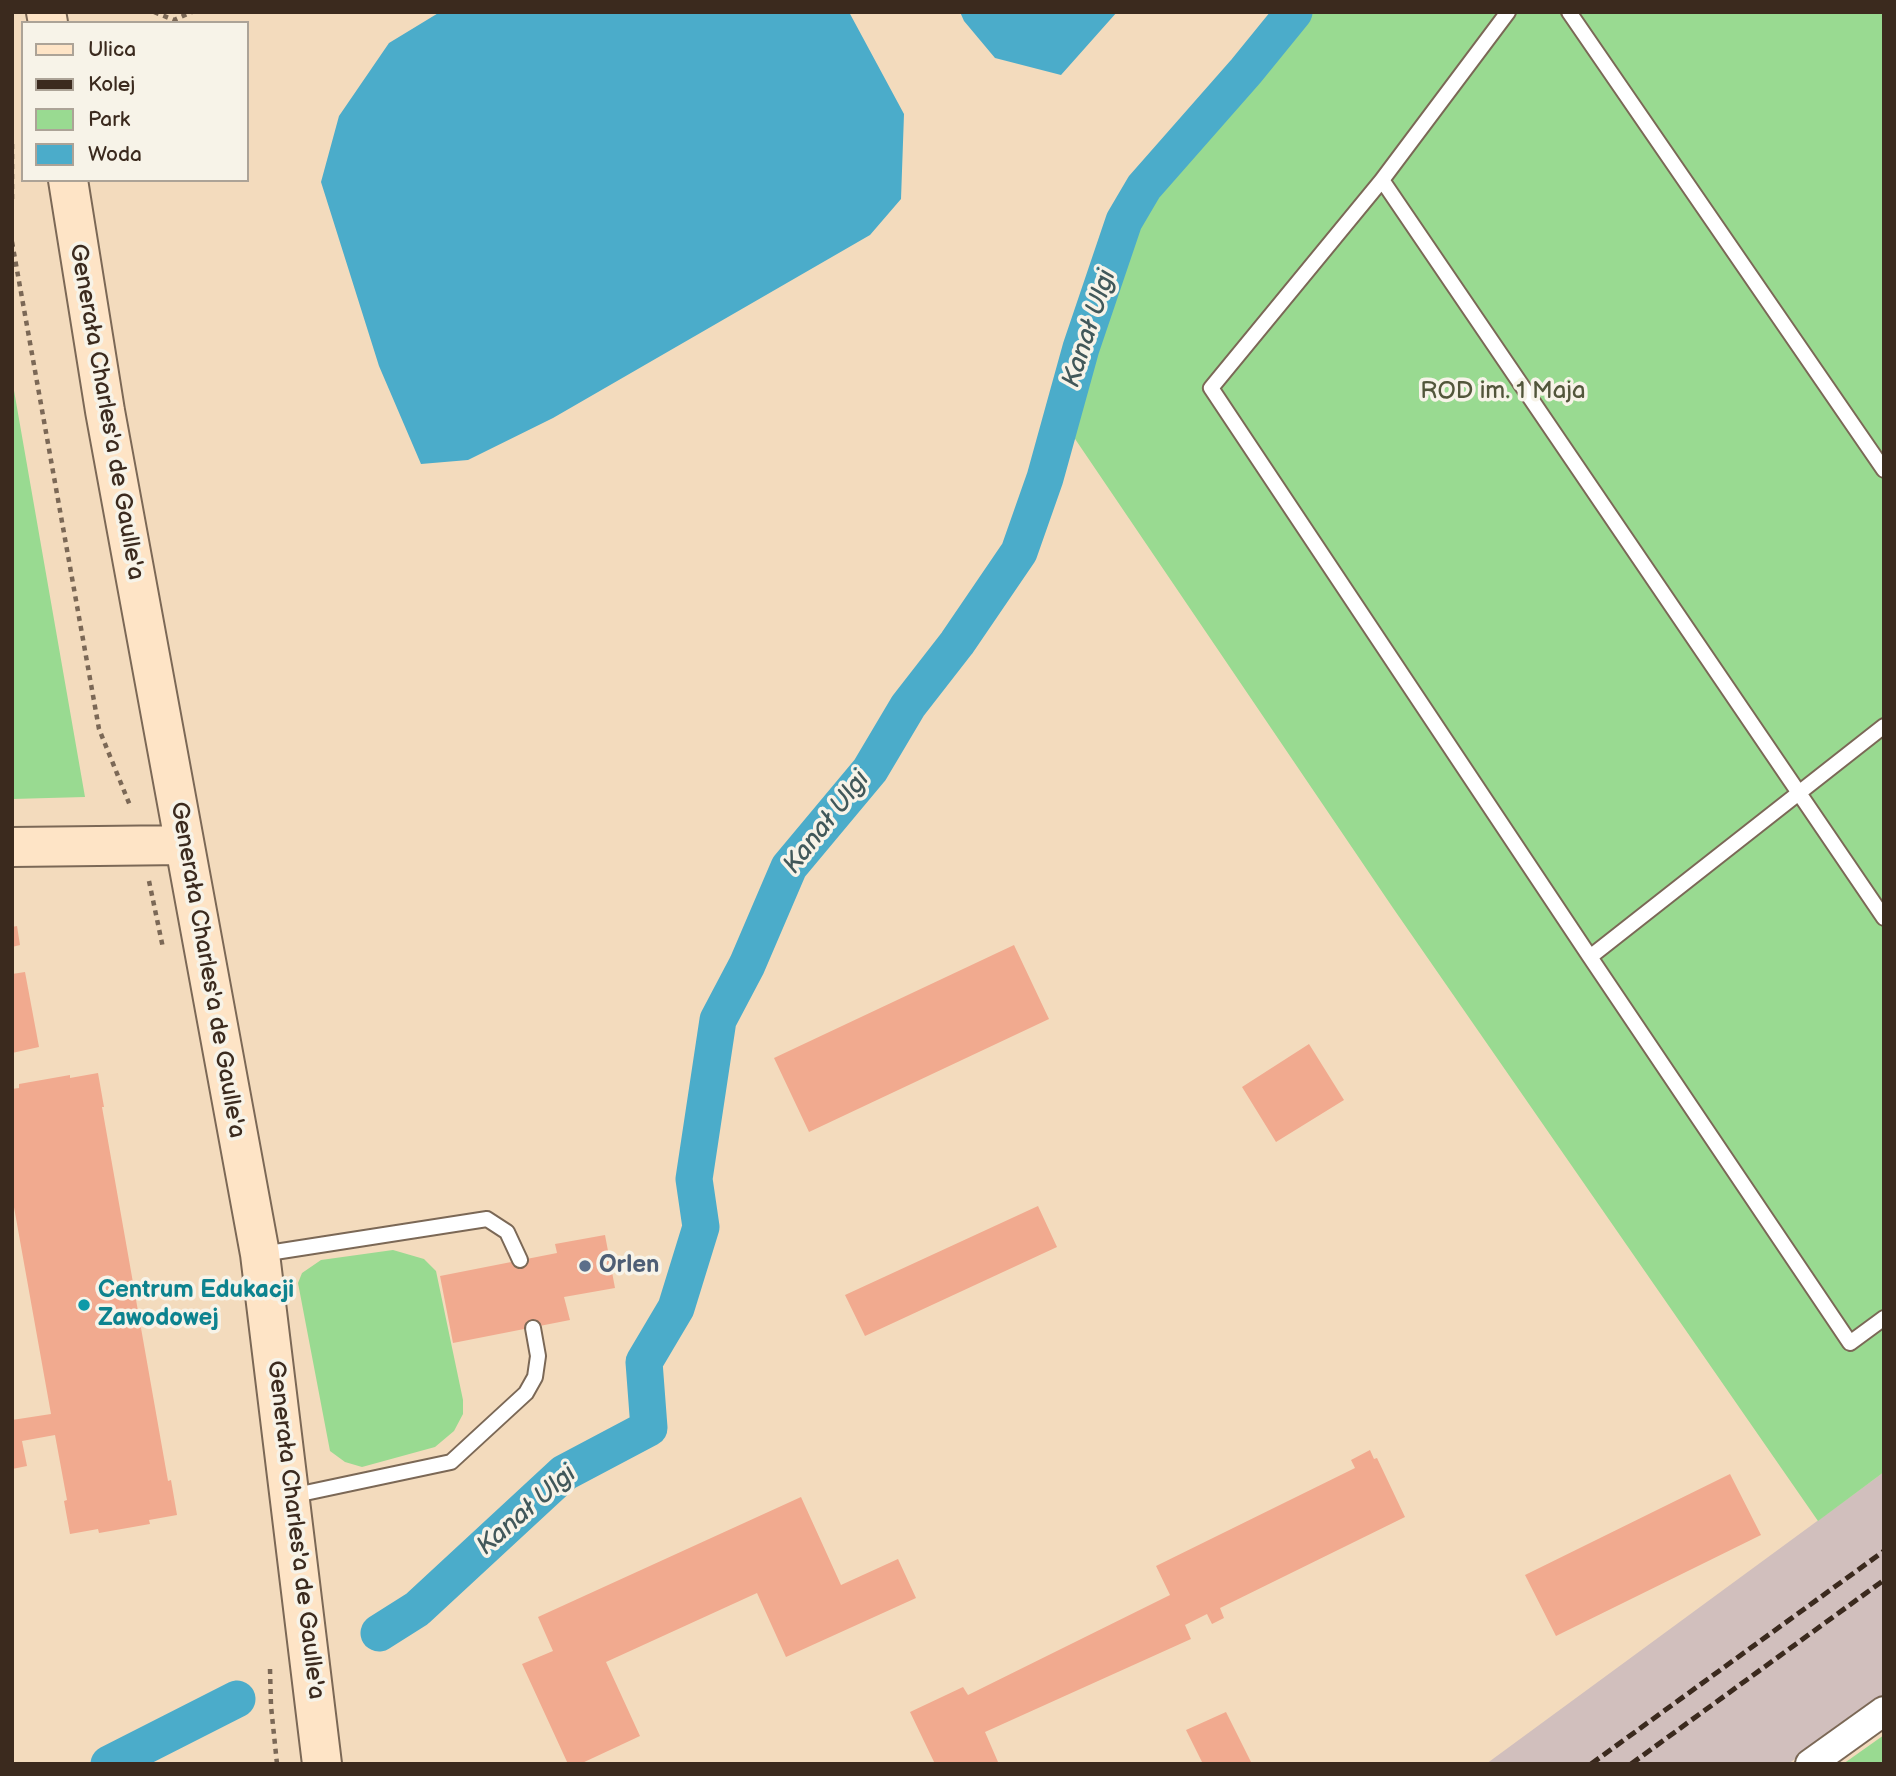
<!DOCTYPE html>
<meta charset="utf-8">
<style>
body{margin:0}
#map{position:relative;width:1896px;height:1776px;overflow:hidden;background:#f3dbbd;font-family:"Balsamiq Sans",sans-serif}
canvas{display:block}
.frame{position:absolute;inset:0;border:14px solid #3b2a1e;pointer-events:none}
.legend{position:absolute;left:21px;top:21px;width:228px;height:161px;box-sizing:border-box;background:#f7f3e8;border:2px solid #aca397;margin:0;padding:9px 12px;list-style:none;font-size:21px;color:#3b2a1e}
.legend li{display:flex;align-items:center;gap:14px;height:35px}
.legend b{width:35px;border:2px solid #aca397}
</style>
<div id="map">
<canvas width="1896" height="1776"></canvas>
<div class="frame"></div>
<ul class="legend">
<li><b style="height:9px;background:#fee4c6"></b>Ulica</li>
<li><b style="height:9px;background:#3b2a1e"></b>Kolej</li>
<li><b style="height:19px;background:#99da91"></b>Park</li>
<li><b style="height:19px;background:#4bacca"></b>Woda</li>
</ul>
</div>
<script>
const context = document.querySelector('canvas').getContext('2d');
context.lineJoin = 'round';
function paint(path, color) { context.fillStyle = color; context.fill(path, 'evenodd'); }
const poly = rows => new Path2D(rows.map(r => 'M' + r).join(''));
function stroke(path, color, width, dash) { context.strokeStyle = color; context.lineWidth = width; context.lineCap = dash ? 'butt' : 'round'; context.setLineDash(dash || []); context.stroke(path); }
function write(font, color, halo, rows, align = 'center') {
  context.font = font + ' "Balsamiq Sans",sans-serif'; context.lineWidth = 7; context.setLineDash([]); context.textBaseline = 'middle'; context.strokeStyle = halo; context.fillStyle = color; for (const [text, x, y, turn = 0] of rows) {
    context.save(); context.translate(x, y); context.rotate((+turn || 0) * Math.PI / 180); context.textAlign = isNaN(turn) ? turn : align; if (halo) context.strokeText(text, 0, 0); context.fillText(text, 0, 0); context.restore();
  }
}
paint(poly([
 [1884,1472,1884,1696,1878,1700,1788,1764,1486,1764]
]), '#d1bfbd');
paint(poly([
 [1306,12,1884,12,1884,1472,1818,1521,1393,908,1069,430,1136,214],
 [12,379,85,797,12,799],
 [393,1250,424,1259,436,1271,463,1400,463,1414,454,1431,435,1447,362,1467,345,1462,330,1451,298,1283,302,1273,321,1260],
 [1884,1735,1884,1764,1843,1764]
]), '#99da91');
paint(poly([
 [440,12,849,12,904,114,901,199,870,235,553,418,468,460,421,464,379,366,321,182,339,116,389,43],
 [960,12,1117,12,1061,75,995,58,964,21]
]), '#4bacca');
stroke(poly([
 [379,1633,417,1609,564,1473,649,1428,644,1362,676,1308,701,1227,694,1179,718,1020,747,965,789,867,870,770,908,706,957,643,1019,552,1045,478,1081,348,1124,221,1144,187,1246,71,1294,12],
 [109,1764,237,1699]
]), '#4bacca', 37);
paint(poly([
 [17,926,20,945,12,947,12,927],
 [1014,945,1049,1019,809,1132,774,1058],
 [25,972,39,1047,12,1053,12,974],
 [1309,1044,1344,1100,1276,1142,1242,1087],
 [98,1073,104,1107,102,1107,168,1481,171,1480,177,1515,149,1520,150,1524,99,1533,98,1529,70,1534,64,1501,67,1500,55,1435,22,1441,27,1466,12,1469,12,1420,51,1414,12,1196,12,1089,19,1088,19,1084,70,1075,70,1078],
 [1038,1206,1057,1247,865,1336,845,1295],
 [605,1235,615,1288,564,1297,570,1320,453,1343,440,1276,557,1253,555,1244],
 [1370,1450,1374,1459,1377,1458,1405,1517,1220,1608,1224,1618,1212,1624,1207,1614,1185,1625,1191,1639,985,1732,998,1762,935,1764,910,1712,963,1687,968,1695,1170,1595,1156,1566,1355,1468,1351,1460],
 [1730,1474,1761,1535,1556,1636,1525,1575],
 [801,1497,841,1585,898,1559,916,1598,786,1657,757,1593,606,1662,640,1736,580,1764,568,1764,522,1664,553,1651,538,1617],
 [1226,1712,1252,1764,1203,1764,1186,1730]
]), '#f1aa8f');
const lane = poly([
 [1569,12,1884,470],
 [1382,180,1508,12],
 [1884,726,1590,957,1850,1343,1884,1318],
 [1590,957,1211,388,1382,180,1884,918],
 [262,1254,487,1219,507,1232,520,1260],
 [291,1496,451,1462,526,1393,535,1377,538,1356,533,1328]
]);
const street = poly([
 [1810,1764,1884,1711]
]);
const secondary = poly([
 [46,12,48,23],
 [68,180,105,411,260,1254,322,1764],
 [12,847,184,845]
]);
stroke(lane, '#7b6856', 18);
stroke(street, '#7b6856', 32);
stroke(secondary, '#7b6856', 42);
stroke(poly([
 [154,12,174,20,192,12],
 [12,144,12,199],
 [12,242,99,729,131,808],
 [149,881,163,948],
 [270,1669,271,1706,277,1764]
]), '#7b6856', 4.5, [5, 5]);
stroke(lane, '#fff', 14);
stroke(street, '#fff', 28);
stroke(secondary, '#fee4c6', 38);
stroke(poly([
 [1591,1764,1884,1551],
 [1631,1764,1884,1580]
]), '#3b2a1e', 5, [10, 5]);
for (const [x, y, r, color] of [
 [585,1266,7,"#5c6f8a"],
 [84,1305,7,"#0f9aa8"]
]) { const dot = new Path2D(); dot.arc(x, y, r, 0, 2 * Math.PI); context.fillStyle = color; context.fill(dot); stroke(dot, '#f7f3e8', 2.5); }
write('24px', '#52563b', '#f7f3e8', [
 ["ROD im. 1 Maja",1503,392]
]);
write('24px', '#3b2a1e', '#f7f3e8', [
 ["Generała Charles'a de Gaulle'a",106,412,80],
 ["Generała Charles'a de Gaulle'a",207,970,80],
 ["Generała Charles'a de Gaulle'a",295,1530,83]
]);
write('bold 24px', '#4e5e75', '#f7f3e8', [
 ["Orlen",599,1266]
], 'left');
write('bold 24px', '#0d838f', '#f7f3e8', [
 ["Centrum Edukacji",98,1291],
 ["Zawodowej",98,1319]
], 'left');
write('italic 26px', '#41585a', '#f7f3e8', [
 ["Kanał Ulgi",1090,329,-72],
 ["Kanał Ulgi",827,823,-52],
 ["Kanał Ulgi",527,1511,-41]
]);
</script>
